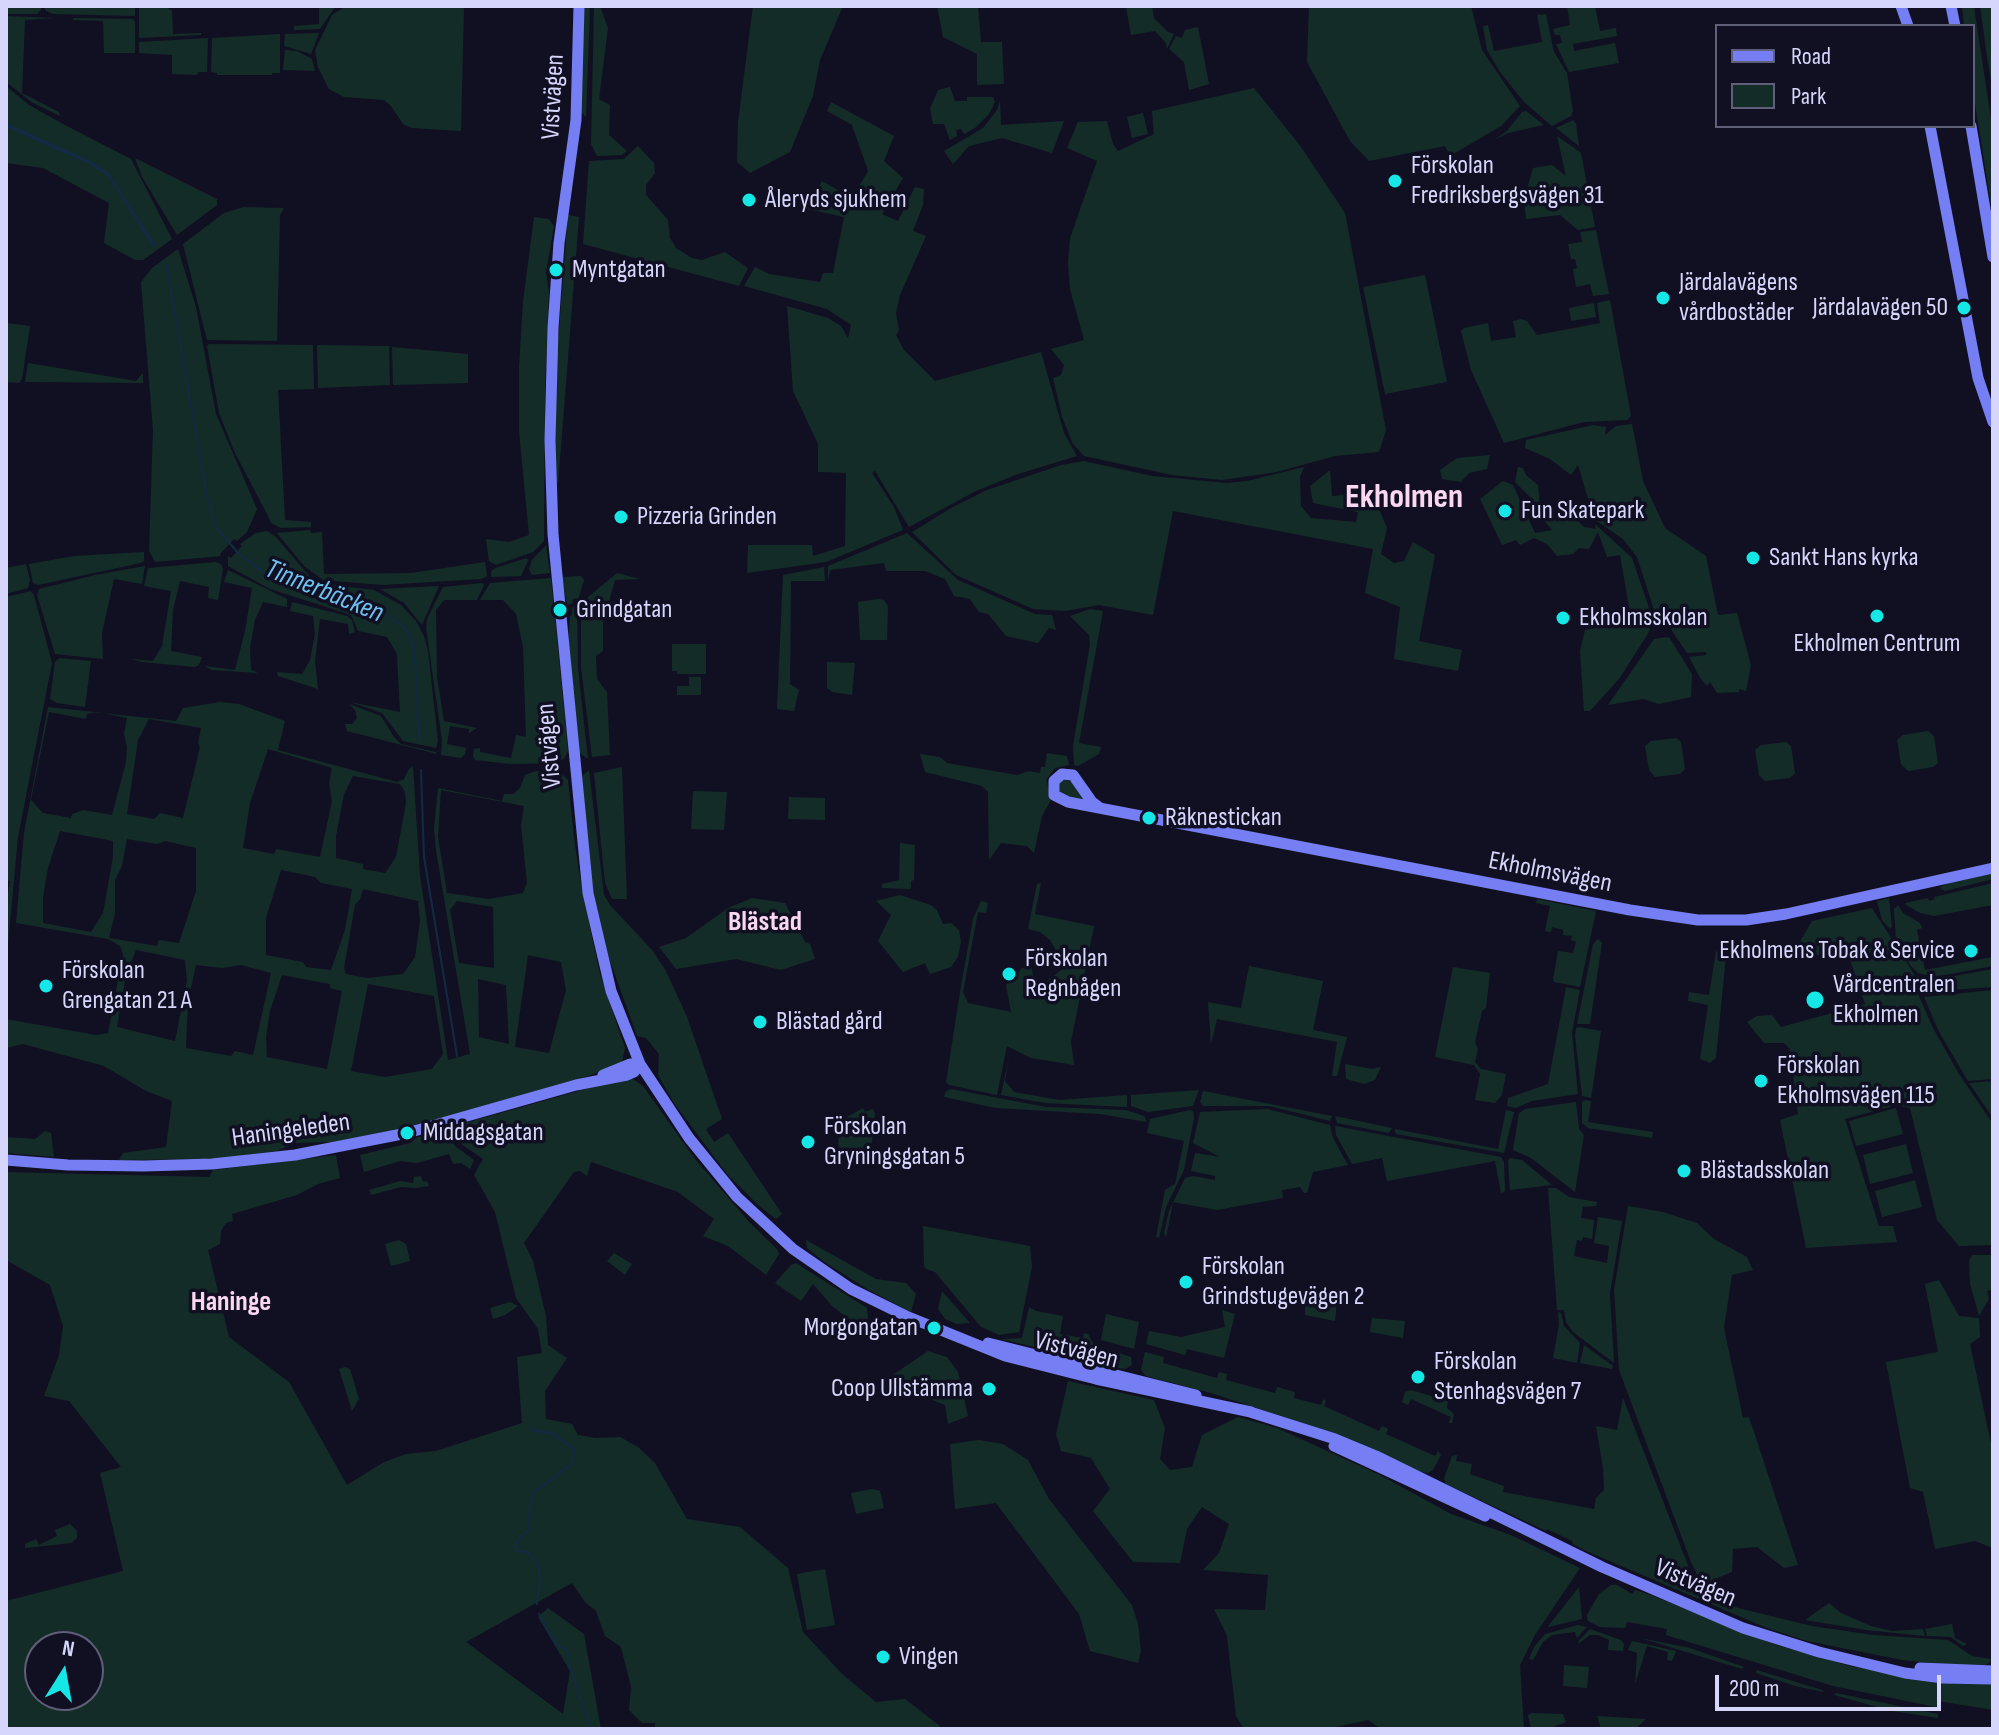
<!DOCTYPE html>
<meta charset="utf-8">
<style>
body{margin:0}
#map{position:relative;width:1999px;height:1735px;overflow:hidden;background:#111022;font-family:"Sofia Sans Condensed",sans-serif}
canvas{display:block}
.frame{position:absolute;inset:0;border:8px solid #d6d5fb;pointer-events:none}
.legend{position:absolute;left:1715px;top:24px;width:260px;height:104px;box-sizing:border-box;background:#111022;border:2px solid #605f79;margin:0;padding:10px 14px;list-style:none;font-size:24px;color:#d6d5fb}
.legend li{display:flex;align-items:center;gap:16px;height:40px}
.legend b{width:40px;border:2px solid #605f79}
.north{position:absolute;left:24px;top:1631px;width:80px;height:80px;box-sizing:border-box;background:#111022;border:2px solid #605f79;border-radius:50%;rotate:11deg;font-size:22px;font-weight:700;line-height:32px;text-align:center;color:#d6d5fb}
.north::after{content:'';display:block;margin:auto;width:28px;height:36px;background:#15e7e7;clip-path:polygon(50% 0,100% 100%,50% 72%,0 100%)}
.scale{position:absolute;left:1715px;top:1675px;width:226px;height:36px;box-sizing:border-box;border:4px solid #d6d5fb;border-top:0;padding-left:10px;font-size:24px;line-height:28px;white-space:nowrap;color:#d6d5fb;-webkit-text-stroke:6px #111022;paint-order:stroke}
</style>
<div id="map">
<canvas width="1999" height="1735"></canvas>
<div class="frame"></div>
<ul class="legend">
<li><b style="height:10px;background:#757ff3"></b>Road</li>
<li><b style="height:22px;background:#142c28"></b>Park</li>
</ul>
<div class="north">N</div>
<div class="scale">200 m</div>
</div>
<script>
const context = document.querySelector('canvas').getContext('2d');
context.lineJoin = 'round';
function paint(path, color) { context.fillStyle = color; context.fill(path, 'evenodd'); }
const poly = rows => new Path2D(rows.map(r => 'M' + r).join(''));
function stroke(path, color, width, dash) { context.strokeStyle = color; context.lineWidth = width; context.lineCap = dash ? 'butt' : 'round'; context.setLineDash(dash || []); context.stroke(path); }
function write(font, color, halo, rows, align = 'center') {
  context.font = font + ' "Sofia Sans Condensed",sans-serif'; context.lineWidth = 7; context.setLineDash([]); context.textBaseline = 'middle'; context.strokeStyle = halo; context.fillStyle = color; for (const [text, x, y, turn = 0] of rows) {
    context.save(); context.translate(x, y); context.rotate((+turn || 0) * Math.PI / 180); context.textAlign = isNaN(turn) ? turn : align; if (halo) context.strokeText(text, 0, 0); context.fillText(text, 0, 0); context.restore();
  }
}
paint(poly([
 [6,6,41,6,41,10,37,14,6,14],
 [44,6,135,6,135,16,53,14,46,11],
 [139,6,165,6,172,11,173,34,201,33,201,35,139,38],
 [319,6,336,6,320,29,294,30,294,26,319,24],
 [346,6,464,6,461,131,412,128,403,124,391,106,384,100,344,97,329,89,318,67,315,50,332,15],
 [583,6,590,6,586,117,581,112],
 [594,6,600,6,608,28,599,99,610,105,609,135,627,151,622,155,597,156,591,144],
 [753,6,843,6,820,60,813,96,790,152,750,173,737,162,738,122],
 [937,6,978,7,981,42,1002,42,1004,84,977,85,977,54,943,37],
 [1152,6,1154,18,1168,32,1174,34,1167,49,1166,43,1155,31,1131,35,1126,7],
 [1309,6,1471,6,1482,50,1520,106,1501,126,1450,156,1445,146,1369,161,1350,141,1307,62],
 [1567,6,1595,6,1600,31,1616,28,1617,36,1573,44,1574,51,1615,43,1619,63,1569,72,1556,44,1562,43,1560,35,1555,35,1553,29,1570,25],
 [1962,6,1974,6,1993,133,1993,217,1973,91,1973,26,1964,26],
 [1980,6,1993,6,1993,92,1987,57],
 [1546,14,1554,52,1567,73,1573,111,1571,116,1552,126,1524,102,1500,72,1487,50,1483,26,1488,25,1494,51,1542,42,1537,15],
 [6,16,54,18,25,20,22,93,59,112,60,116,33,103,6,82],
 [74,18,133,19,135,22,135,53,104,53,103,21,73,20],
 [1198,27,1209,84,1189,90,1184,62,1169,49,1176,36,1182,38,1185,30],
 [319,33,311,54,284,46,285,34],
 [280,34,280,73,272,73,272,75,217,75,217,73,211,72,212,38],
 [208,38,207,72,198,72,197,75,172,74,172,55,139,53,139,42],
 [285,50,297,51,312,59,315,71,283,70],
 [6,86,29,105,63,124,131,159,172,239,143,260,135,260,104,243,109,203,43,168,6,163],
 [950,87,955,101,967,101,967,97,993,97,995,102,989,114,975,128,964,134,961,129,956,130,957,136,950,140,944,124,933,124,930,109,938,90],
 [1254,88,1301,147,1345,213,1386,430,1379,452,1335,456,1277,472,1222,480,1172,475,1084,456,1073,444,1062,417,1053,378,1061,375,1064,365,1051,349,1084,340,1070,289,1068,263,1070,238,1097,161,1067,148,1078,122,1107,121,1113,144,1118,151,1154,134,1152,111],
 [1000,101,1001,125,1064,121,1052,153,1002,138,969,146,953,164,944,151,983,128,997,110],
 [831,102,894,136,884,161,903,178,882,214,898,221,915,187,924,189,923,205,913,231,926,236,900,295,896,313,899,330,896,335,904,350,935,381,1041,352,1064,433,1077,456,1018,474,976,491,909,527,875,471,872,473,894,507,903,530,826,562,747,573,748,545,812,545,813,556,845,546,846,473,818,472,818,444,793,391,787,306,828,318,841,326,848,338,851,325,827,309,744,286,755,267,769,274,820,282,823,273,833,273,844,217,807,209,822,181,852,198,868,171,852,125,827,111],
 [1526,111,1544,125,1508,133,1494,140,1507,131,1522,112],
 [1143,113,1148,134,1132,138,1127,117],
 [1573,120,1576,124,1579,146,1556,128],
 [1557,136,1580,152,1582,158,1595,227,1578,230,1560,215,1526,219,1524,199,1533,168,1552,165,1566,176],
 [638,146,654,163,655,173,646,185,646,195,668,220,670,238,676,248,692,258,702,260,725,252,748,268,739,286,583,244,589,161,624,159],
 [135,158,217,199,217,205,177,235,142,177],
 [244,207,284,208,280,215,277,341,207,340,183,244,224,213],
 [568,215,579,217,558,485,555,473,556,367],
 [534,217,549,219,554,226,546,273,549,292,545,389,544,541,533,552,496,565,489,561,486,539,509,542,529,535,519,431,519,367,523,302],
 [1596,230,1609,294,1593,296,1590,284,1576,287,1573,269,1577,268,1575,259,1571,259,1568,244,1582,242,1580,232],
 [178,249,196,307,216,414,257,509,247,532,237,541,234,539,220,554,221,556,155,562,149,551,153,430,141,282,152,268],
 [1425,275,1447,382,1385,394,1363,287],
 [1610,300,1631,416,1627,420,1584,422,1504,443,1471,370,1461,331,1464,328,1488,323,1491,341,1516,337,1513,321,1521,319,1527,321,1537,335,1600,323,1597,303],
 [1594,303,1596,317,1571,321,1569,308],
 [6,323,30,326,22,379,19,383,6,382],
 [209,344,313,345,314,389,278,390,285,520,311,522,311,527,281,528,271,523,268,516,234,451,219,413,207,346],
 [317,345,389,346,390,385,318,388],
 [392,347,468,354,468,383,393,385],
 [28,363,136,381,143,373,143,383,25,382],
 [1632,424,1643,481,1665,528,1706,556,1718,615,1737,613,1751,665,1746,691,1739,689,1739,692,1717,693,1710,682,1707,686,1700,678,1689,657,1706,655,1706,652,1687,653,1670,628,1656,616,1669,615,1667,612,1654,610,1637,557,1623,539,1594,519,1578,465,1571,475,1550,459,1525,448,1526,440,1593,425,1606,427,1605,435,1616,426],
 [1490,455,1487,469,1469,473,1461,482,1442,479,1440,470,1457,458],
 [1084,461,1152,476,1227,483,1247,481,1304,467,1300,477,1301,506,1311,518,1356,522,1358,512,1313,503,1310,486,1330,470,1332,496,1377,492,1379,509,1387,528,1381,554,1394,563,1404,561,1413,542,1435,555,1419,641,1462,650,1458,671,1394,659,1400,607,1365,593,1373,549,1173,511,1153,615,1099,605,1065,611,1033,609,956,575,912,532,951,508,987,490,1061,465],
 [1518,467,1523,468,1526,475,1538,485,1540,508,1557,522,1571,514,1584,527,1596,529,1595,524,1632,558,1650,611,1630,613,1620,555,1607,557,1598,532,1589,549,1579,548,1573,554,1557,556,1547,544,1534,538,1520,545,1516,540,1502,545,1480,499,1503,481,1513,485,1535,533,1552,530,1541,517,1532,514,1532,499,1515,482],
 [310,530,311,533,322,532,324,574,411,573,485,562,487,576,481,579,382,585,323,580,304,566,277,533],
 [267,531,275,536,312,579,325,584,374,590,401,605,416,621,424,636,428,651,438,741,436,748,403,741,382,713,350,702,400,712,397,654,387,637,358,631,351,615,270,589,228,566,228,556,231,558,242,546,240,544,256,533],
 [907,533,958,580,1035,614,1052,615,1056,630,1049,628,1038,643,1006,636,988,614,979,612,970,599,954,596,945,579,925,571,886,571,884,563,830,570,828,581,828,566],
 [546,545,550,573,532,575,529,569,532,560],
 [144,552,144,561,141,563,38,585,33,583,29,564,74,556],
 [527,558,528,561,521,576,491,577,491,571,495,568],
 [216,562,221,564,223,569,218,600,208,598,209,587,180,581,173,610,171,651,202,657,199,665,195,667,142,662,131,659,153,661,162,646,171,591,144,586,148,568],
 [26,564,30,580,28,588,6,594,6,568],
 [145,566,142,584,114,579,102,633,103,659,55,654,37,595,39,589,95,575],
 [824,567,825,581,791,581,790,684,799,690,794,711,777,709,783,575],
 [228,570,287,599,287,607,263,602,255,620,250,648,251,670,258,673,212,670,205,666,235,670,245,631,252,588,224,582],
 [617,573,640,579,615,580,603,622,603,651,596,656,597,679,607,692,610,755,592,757,581,667,581,610,584,610,584,605,582,602],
 [581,576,584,580,578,600,576,598,572,600,573,603,567,605,562,577],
 [551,578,568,751,564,759,554,763,511,764,475,760,473,756,474,749,480,748,480,752,511,758,516,735,526,737,523,647,516,614,503,600,480,600,490,583],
 [482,583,484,585,477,600,444,600,436,610,437,677,444,721,477,728,469,733,469,729,450,726,447,744,466,748,465,754,461,758,441,755,442,740,426,628,427,619,443,587],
 [439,586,422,625,404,603,380,589],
 [31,591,34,595,52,663,18,837,6,966,6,908,10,881,6,880,6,597],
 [878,599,884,600,888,606,887,640,860,640,858,602],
 [292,602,347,616,352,620,355,632,349,634,348,624,320,619,315,661,318,689,278,676,277,672,302,674,310,660,315,634,313,616,290,611],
 [577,603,578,669,588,759,578,752,568,649,570,616,572,615,572,608],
 [1090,609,1103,611,1079,743,1101,747,1099,754,1078,766,1074,765,1073,746,1090,644,1089,635,1070,616],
 [1650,614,1652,621,1649,632,1619,679,1590,711,1584,711,1580,651,1585,630,1607,626,1607,622],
 [1669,637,1692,674,1691,697,1659,704,1643,699,1608,705,1654,639],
 [672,644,706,644,706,674,677,674,677,671,672,671],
 [60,658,91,661,85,707,57,703,50,699,55,662],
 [827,662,855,663,852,695,832,692,827,688],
 [689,677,701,677,701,695,677,695,677,686,689,686],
 [220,702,239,704,285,721,278,750,397,782,404,779,409,769,413,766,420,876,448,1060,470,1054,436,850,434,829,438,788,502,801,504,794,513,794,520,788,525,775,536,771,562,774,568,780,574,838,582,891,600,974,625,1048,622,1062,591,1075,474,1109,390,1131,333,1142,294,1143,277,1151,214,1159,119,1160,123,1153,166,1147,172,1101,146,1091,104,1066,23,1044,6,1048,6,1019,96,1035,108,1033,123,954,120,946,108,939,16,923,24,833,48,707,176,721,183,708],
 [49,712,86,719,87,714,98,712,127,718,124,734,127,747,126,762,112,815,83,810,72,814,71,818,43,813,31,800],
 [149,719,201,728,198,743,200,747,183,818,160,813,154,819,127,814,138,740],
 [268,749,332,768,329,783,332,801,320,857,276,849,274,854,243,848,250,803],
 [353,776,400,784,405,792,406,803,396,857,385,873,363,869,363,864,336,858,336,836,344,794],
 [441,790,524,806,521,825,527,883,523,893,489,899,447,893,438,837],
 [60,831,113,841,113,857,103,913,91,932,43,923,43,897,48,868],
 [127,839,157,844,165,841,196,848,196,891,179,943,159,940,157,946,109,938,115,913,115,880,122,866],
 [281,870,315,877,321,883,352,889,345,930,331,970,306,967,303,962,266,955,266,918],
 [363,889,418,901,420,921,415,957,403,974,367,978,346,974,344,968,355,905,360,899],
 [457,901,493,907,494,968,459,963,450,910],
 [136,950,185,960,187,981,175,1041,117,1027,126,975],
 [528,955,561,962,566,990,549,1053,515,1047],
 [196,965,222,968,241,965,271,973,253,1055,235,1051,231,1056,186,1048,188,1002],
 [282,975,330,984,330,988,342,991,327,1069,267,1057,266,1037,270,1011],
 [478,979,506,985,509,1044,479,1037],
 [368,984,434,996,443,1054,432,1069,385,1077,351,1071],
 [349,704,381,716,394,737,401,744,435,752,437,754,347,731,345,724,352,724,357,718,355,710],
 [1928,731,1934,736,1938,763,1933,767,1908,771,1901,764,1897,740,1903,735],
 [1676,738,1681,742,1685,769,1680,774,1655,777,1649,770,1645,746,1651,741],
 [1786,742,1791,746,1795,773,1790,778,1765,781,1759,775,1755,750,1761,745],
 [1047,753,1067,756,1069,765,1055,768,1046,780,1052,798,1042,816,1034,853,1027,846,1001,843,989,860,988,792,982,786,925,772,920,754,940,757,947,763,1017,775,1029,771,1040,773,1041,767,1045,767],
 [622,767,627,899,612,899,605,883,594,773],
 [589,770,604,895,610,905,653,951,666,971,687,1017,722,1119,706,1129,714,1142,728,1133,782,1214,776,1219,758,1205,727,1174,674,1103,658,1075,659,1054,646,1038,637,1036,609,958,590,877,581,777],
 [1062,779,1072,782,1086,803,1064,798,1056,786],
 [693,791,727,792,724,830,691,829],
 [789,797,825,798,825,820,788,819],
 [900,843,915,845,914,880,911,881,911,889,882,888,882,884,899,880],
 [1993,872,1993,879,1945,891,1939,888,1952,881],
 [1041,883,1035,914,1094,926,1071,1042,1074,1065,1031,1058,1007,1046,997,1095,949,1085,946,1082,960,992,973,919,981,901,988,903,986,913,978,912,963,992,968,1003,1011,1012,1006,985,1022,968,1031,967,1035,982,1043,984,1069,964,1060,957,1050,940,1040,932,1028,929,1037,884],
 [1993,883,1993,905,1934,916,1920,913,1906,905,1905,903,1928,898,1929,901,1935,899,1934,897],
 [900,895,931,905,937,910,943,924,951,923,959,930,961,942,958,957,951,967,930,974,925,963,903,972,878,941,891,915,876,901],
 [752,898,785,903,805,942,810,944,815,959,781,970,736,959,676,969,659,947,686,938,728,908],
 [1889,898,1892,927,1890,929,1882,920,1877,901],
 [1537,899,1596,911,1580,987,1554,982,1553,979,1558,951,1573,953,1576,942,1571,940,1572,936,1563,935,1563,930,1552,927,1551,932,1545,931,1550,906,1536,903],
 [1898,905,1903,913,1920,923,1922,928,1917,930,1925,970,1993,957,1993,966,1934,977,1918,973,1910,965,1896,941,1894,909],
 [1872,908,1916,977,1918,994,1933,1028,1959,1074,1993,1124,1993,1245,1959,1246,1937,1220,1910,1108,1897,1105,1845,1119,1879,1226,1893,1226,1897,1242,1806,1248,1780,1120,1798,1114,1790,1049,1784,1043,1764,1043,1747,1022,1757,1016,1772,1015,1781,1027,1865,1004,1846,948,1810,957,1798,945,1812,921],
 [1598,939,1602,943,1590,1024,1577,1024,1593,944],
 [1716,951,1726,956,1716,1058,1710,1063,1700,1059,1708,1005,1688,1001,1689,992,1709,995],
 [1249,966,1323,981,1313,1030,1347,1037,1337,1076,1332,1076,1337,1042,1217,1019,1211,1044,1208,1002,1241,1008],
 [1453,967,1490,973,1486,1008,1482,1011,1475,1042,1478,1049,1475,1062,1481,1069,1506,1074,1502,1095,1495,1103,1475,1100,1480,1074,1474,1065,1435,1057],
 [1993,969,1993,987,1922,992,1919,984,1923,980,1932,980],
 [1566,987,1580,990,1572,1033,1578,1094,1532,1101,1516,1108,1507,1106,1508,1098,1548,1084],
 [1993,990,1993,1079,1968,1081,1939,1032,1924,997],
 [1579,1027,1601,1031,1591,1098,1582,1096,1575,1036,1576,1028],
 [1009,1057,1005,1081,1014,1092,1059,1100,1127,1095,1127,1107,1045,1103,1001,1095],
 [1345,1064,1372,1069,1381,1067,1375,1080,1364,1084,1346,1079],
 [625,1078,633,1079,643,1086,695,1159,750,1223,777,1249,779,1254,766,1275,728,1246,703,1236,714,1219,678,1192,591,1162,587,1176,580,1171,574,1172,524,1243,533,1261,546,1316,548,1345,567,1358,545,1391,546,1419,572,1424,578,1435,596,1438,620,1437,638,1447,655,1463,687,1519,740,1527,788,1568,803,1632,842,1674,876,1702,905,1699,940,1726,939,1729,655,1729,655,1723,642,1723,629,1710,631,1687,621,1647,605,1636,596,1611,585,1602,572,1583,466,1642,563,1714,570,1671,538,1617,548,1608,584,1634,601,1729,6,1729,6,1601,123,1571,100,1473,121,1467,69,1401,44,1396,59,1355,63,1326,50,1285,6,1260,6,1172,209,1177,213,1170,336,1155,340,1178,318,1184,297,1195,232,1214,233,1221,226,1223,221,1231,220,1244,208,1250,229,1337,289,1382,347,1485,384,1462,406,1454,436,1451,522,1423,517,1357,542,1353,538,1329,516,1298,495,1212,474,1175,483,1159,457,1141,451,1127],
 [40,1647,88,1647,88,1695,40,1695],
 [1993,1081,1993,1118,1969,1083],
 [951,1089,1046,1107,1126,1110,1144,1116,1146,1120,1146,1122,1100,1114,996,1108,944,1097,946,1091],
 [1199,1090,1193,1106,1148,1112,1131,1106,1131,1095],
 [1203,1091,1332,1116,1330,1121,1269,1106,1203,1106,1200,1102],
 [1585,1100,1591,1101,1588,1122,1653,1132,1652,1138,1588,1128,1582,1123,1582,1102],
 [1576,1102,1579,1129,1584,1135,1575,1192,1531,1158,1513,1150,1519,1113,1525,1109],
 [863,1108,865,1112,873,1109,875,1114,872,1142,867,1150,851,1159,846,1158,840,1153,838,1143,840,1126,847,1117],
 [1896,1108,1903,1134,1856,1146,1849,1121],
 [1267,1109,1330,1125,1333,1138,1348,1165,1313,1172,1307,1193,1304,1193,1300,1187,1282,1190,1283,1198,1217,1210,1173,1202,1166,1238,1164,1233,1169,1211,1185,1178,1193,1176,1215,1180,1215,1176,1191,1171,1195,1153,1220,1157,1193,1143,1200,1112],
 [1190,1110,1193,1111,1194,1118,1184,1170,1166,1207,1159,1238,1156,1237,1165,1190,1175,1184,1184,1141,1147,1133,1150,1119],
 [1506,1110,1514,1112,1504,1153,1396,1134,1395,1131,1395,1129,1498,1149],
 [1335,1116,1392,1128,1389,1133,1337,1123],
 [1335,1126,1501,1157,1504,1162,1505,1191,1501,1193,1495,1161,1387,1181,1382,1158,1352,1164,1336,1135],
 [45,1131,51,1133,54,1157,6,1153,6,1137,35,1139],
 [444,1131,456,1147,474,1160,470,1169,461,1163,453,1164,449,1154,417,1163,400,1161,364,1172,360,1155,410,1143,416,1138,426,1135,437,1136],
 [1906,1144,1913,1173,1870,1184,1863,1155],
 [1510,1158,1522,1160,1552,1185,1510,1190,1508,1161],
 [421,1176,423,1182,427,1181,429,1186,416,1188,401,1187,371,1195,369,1190,400,1181,413,1183,414,1177],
 [1915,1180,1922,1207,1882,1217,1875,1191],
 [1548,1188,1556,1188,1569,1197,1597,1202,1596,1206,1583,1207,1581,1218,1594,1220,1592,1239,1583,1237,1582,1241,1577,1240,1574,1256,1607,1263,1609,1246,1594,1243,1598,1217,1622,1221,1610,1293,1614,1363,1573,1332,1566,1322,1564,1310,1557,1310],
 [1628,1206,1663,1212,1697,1223,1714,1239,1747,1257,1753,1270,1732,1275,1724,1328,1743,1418,1749,1417,1798,1565,1784,1568,1757,1547,1733,1549,1732,1572,1702,1584,1691,1562,1619,1370,1614,1290],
 [923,1226,1030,1246,1032,1267,1019,1332,999,1335,981,1327,935,1272,926,1269,924,1266],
 [399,1240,406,1244,410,1261,391,1266,385,1244],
 [806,1240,876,1279,906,1283,916,1294,911,1312,867,1289,823,1261,807,1248],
 [614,1253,632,1264,625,1275,607,1261],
 [1972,1255,1993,1255,1993,1289,1987,1291,1989,1299,1979,1316,1970,1284,1969,1261],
 [796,1263,867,1308,868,1319,862,1328,833,1307,813,1284,801,1301,775,1283,791,1265],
 [1939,1280,1959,1316,1979,1318,1980,1337,1970,1344,1993,1453,1993,1548,1975,1541,1935,1549,1923,1492,1910,1488,1886,1362,1938,1352,1925,1284],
 [942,1291,970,1323,957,1324,945,1319,938,1309],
 [1337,1299,1335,1321,1305,1315,1305,1303],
 [510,1302,518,1306,505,1315,493,1319,490,1308],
 [1029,1307,1036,1311,1063,1316,1060,1334,1083,1338,1084,1333,1088,1334,1094,1345,1131,1357,1132,1365,1125,1369,1118,1368,1002,1339,1022,1338],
 [1222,1310,1235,1314,1224,1358,1187,1349,1185,1355,1146,1344,1149,1331,1181,1337,1225,1327],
 [1558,1312,1561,1313,1564,1326,1580,1343,1577,1363,1553,1358,1559,1325],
 [1106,1314,1139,1322,1134,1349,1101,1340],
 [1372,1318,1405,1321,1403,1338,1370,1332],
 [1584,1345,1613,1366,1612,1369,1580,1363],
 [928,1351,947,1357,958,1372,968,1416,948,1424,945,1405,884,1381],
 [1145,1352,1164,1357,1163,1363,1217,1378,1219,1372,1227,1374,1226,1380,1275,1393,1277,1387,1295,1392,1294,1398,1321,1405,1323,1399,1326,1401,1324,1406,1379,1431,1382,1426,1388,1429,1386,1434,1435,1456,1438,1451,1441,1455,1433,1470,1428,1473,1421,1472,1324,1430,1211,1393,1146,1376,1141,1370],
 [345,1367,350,1369,359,1399,352,1411,339,1369],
 [1068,1381,1154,1400,1165,1428,1160,1459,1170,1470,1192,1467,1202,1435,1238,1417,1277,1428,1380,1475,1451,1514,1511,1535,1580,1568,1535,1635,1520,1665,1524,1729,1381,1729,1368,1720,1326,1729,1244,1729,1236,1716,1227,1636,1214,1609,1265,1610,1268,1575,1203,1570,1219,1553,1229,1524,1202,1507,1187,1529,1180,1563,1133,1562,1093,1511,1110,1489,1091,1458,1061,1451,1056,1434],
 [1411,1390,1448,1401,1447,1408,1454,1414,1452,1423,1449,1423,1451,1417,1411,1399,1408,1405,1402,1402,1405,1392],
 [1623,1398,1694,1581,1708,1595,1738,1608,1812,1626,1873,1635,1948,1640,1972,1656,1991,1659,1989,1663,1985,1665,1952,1665,1902,1660,1807,1641,1767,1628,1586,1551,1573,1544,1572,1541,1547,1529,1546,1531,1446,1484,1444,1479,1452,1456,1457,1455,1456,1461,1472,1464,1470,1474,1504,1486,1503,1492,1594,1509,1596,1498,1604,1490,1603,1468,1596,1426,1617,1430],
 [979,1440,1003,1444,1028,1460,1049,1499,1132,1605,1138,1624,1141,1651,1138,1663,1090,1651,1079,1614,996,1503,955,1509,950,1444],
 [872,1489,880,1491,884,1508,856,1514,851,1493],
 [70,1524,77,1531,77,1538,71,1543,25,1548,25,1544,36,1539,39,1545,57,1536,55,1530],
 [825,1569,835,1625,807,1630,797,1574],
 [1611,1585,1617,1585,1632,1594,1635,1590,1648,1594,1776,1645,1850,1666,1877,1671,1993,1683,1993,1710,1938,1701,1936,1707,1833,1686,1666,1635,1667,1629,1627,1622,1625,1628,1600,1627,1588,1621,1587,1615,1599,1594],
 [1579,1587,1582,1619,1548,1627,1549,1625],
 [1829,1603,1841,1613,1871,1626,1892,1631,1923,1629,1925,1636,1866,1630,1805,1620],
 [1952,1624,1955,1638,1967,1644,1963,1646,1951,1637,1927,1636,1925,1629],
 [1578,1625,1587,1627,1577,1638,1575,1632,1552,1635,1543,1642,1533,1660,1529,1659,1534,1647,1545,1634],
 [1590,1629,1621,1640,1624,1644,1623,1651,1608,1650,1609,1640,1598,1635,1590,1635,1578,1644,1579,1640],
 [1640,1638,1690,1648,1744,1667,1742,1669],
 [1632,1641,1676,1651,1672,1661,1667,1660,1668,1652,1647,1646,1635,1684,1637,1653,1628,1650],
 [1564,1665,1589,1667,1587,1688,1563,1686],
 [1757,1670,1822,1690,1824,1692,1795,1686,1756,1673],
 [1836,1693,1938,1714,1938,1718,1892,1711,1834,1695],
 [1531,1713,1563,1714,1566,1722,1548,1729,1531,1729,1528,1715],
 [1597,1716,1646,1719,1635,1729,1601,1729]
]), '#142c28');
paint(poly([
 [6,123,91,161,109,173,156,246,153,248,108,176,89,164,6,127]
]), '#122a44');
stroke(poly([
 [166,264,207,495,216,527,238,553,263,572,277,580,382,611,406,629,413,643,415,658,419,740],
 [421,770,424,857,457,1056],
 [531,1427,533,1430,554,1434,575,1451,571,1464,533,1493,528,1519,529,1530,520,1537,515,1546,517,1551,528,1552,537,1564,540,1577,537,1604],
 [539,1614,555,1643,567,1650,568,1661,591,1729]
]), '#122a44', 2);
stroke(poly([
 [579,6,576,120,559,243,553,328,550,440,553,534,588,893,611,991,640,1064,689,1138,737,1197,793,1249,851,1289,906,1316,1005,1356,1096,1379,1251,1412],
 [1901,6,1908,26],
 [1951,6,1955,26],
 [1930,126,1978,378,1993,422],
 [1971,126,1993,257],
 [1100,808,1092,802,1073,775,1062,774,1054,781,1054,795,1068,802,1630,910,1698,920,1746,920,1786,914,1993,868],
 [603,1075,630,1064,640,1064],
 [6,1160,68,1165,144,1166,212,1164,295,1155,407,1133,576,1085,627,1075,634,1072,640,1064],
 [988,1343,1196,1395],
 [1247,1411,1335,1439,1376,1456,1602,1567,1743,1628,1819,1652,1905,1673,1943,1678,1993,1679],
 [1334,1446,1485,1516],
 [1920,1668,1993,1671]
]), '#757ff3', 11);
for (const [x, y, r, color] of [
 [1395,181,8,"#15e7e7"],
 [749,200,8,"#15e7e7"],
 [556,270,8,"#15e7e7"],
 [1663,298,8,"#15e7e7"],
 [1964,308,8,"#15e7e7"],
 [1505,511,8,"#15e7e7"],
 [621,517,8,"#15e7e7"],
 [1753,558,8,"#15e7e7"],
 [560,610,8,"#15e7e7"],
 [1877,616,8,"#15e7e7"],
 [1563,618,8,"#15e7e7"],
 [1149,818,8,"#15e7e7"],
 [1971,951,8,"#15e7e7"],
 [1009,974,8,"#15e7e7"],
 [46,986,8,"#15e7e7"],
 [1815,1000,10,"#15e7e7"],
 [760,1022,8,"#15e7e7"],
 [1761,1081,8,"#15e7e7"],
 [407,1133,8,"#15e7e7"],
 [808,1142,8,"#15e7e7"],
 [1684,1171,8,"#15e7e7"],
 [1186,1282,8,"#15e7e7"],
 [934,1328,8,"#15e7e7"],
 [1418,1377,8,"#15e7e7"],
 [989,1389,8,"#15e7e7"],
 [883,1657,8,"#15e7e7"]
]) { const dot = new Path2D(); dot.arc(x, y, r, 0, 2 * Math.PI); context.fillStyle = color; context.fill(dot); stroke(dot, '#111022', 3); }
write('26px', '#d6d5fb', '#111022', [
 ["Vistvägen",554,97,-87],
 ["Vistvägen",550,746,-95],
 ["Ekholmsvägen",1550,873,11],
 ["Haningeleden",291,1131,-8],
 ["Vistvägen",1076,1351,14],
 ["Vistvägen",1695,1584,23]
]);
write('26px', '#d6d5fb', '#111022', [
 ["Förskolan",1411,166],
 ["Fredriksbergsvägen 31",1411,196],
 ["Åleryds sjukhem",765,200],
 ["Myntgatan",572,270],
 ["Järdalavägens",1679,283],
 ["vårdbostäder",1679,313],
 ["Järdalavägen 50",1948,308,"right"],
 ["Fun Skatepark",1521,511],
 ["Pizzeria Grinden",637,517],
 ["Sankt Hans kyrka",1769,558],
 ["Grindgatan",576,610],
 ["Ekholmsskolan",1579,618],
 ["Ekholmen Centrum",1877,644,"center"],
 ["Räknestickan",1165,818],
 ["Ekholmens Tobak & Service",1955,951,"right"],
 ["Förskolan",1025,959],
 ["Regnbågen",1025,989],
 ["Förskolan",62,971],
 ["Grengatan 21 A",62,1001],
 ["Vårdcentralen",1833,985],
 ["Ekholmen",1833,1015],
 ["Blästad gård",776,1022],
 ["Förskolan",1777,1066],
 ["Ekholmsvägen 115",1777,1096],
 ["Förskolan",824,1127],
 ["Gryningsgatan 5",824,1157],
 ["Middagsgatan",423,1133],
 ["Blästadsskolan",1700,1171],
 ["Förskolan",1202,1267],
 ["Grindstugevägen 2",1202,1297],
 ["Morgongatan",918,1328,"right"],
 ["Förskolan",1434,1362],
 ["Stenhagsvägen 7",1434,1392],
 ["Coop Ullstämma",973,1389,"right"],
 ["Vingen",899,1657]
], 'left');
write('italic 28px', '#6dc2f2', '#111022', [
 ["Tinnerbäcken",324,592,22]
]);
write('bold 28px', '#fbd7f2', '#111022', [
 ["Blästad",765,923],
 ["Haninge",231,1303]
]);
write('bold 34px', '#fbd7f2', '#111022', [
 ["Ekholmen",1404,498]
]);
</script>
